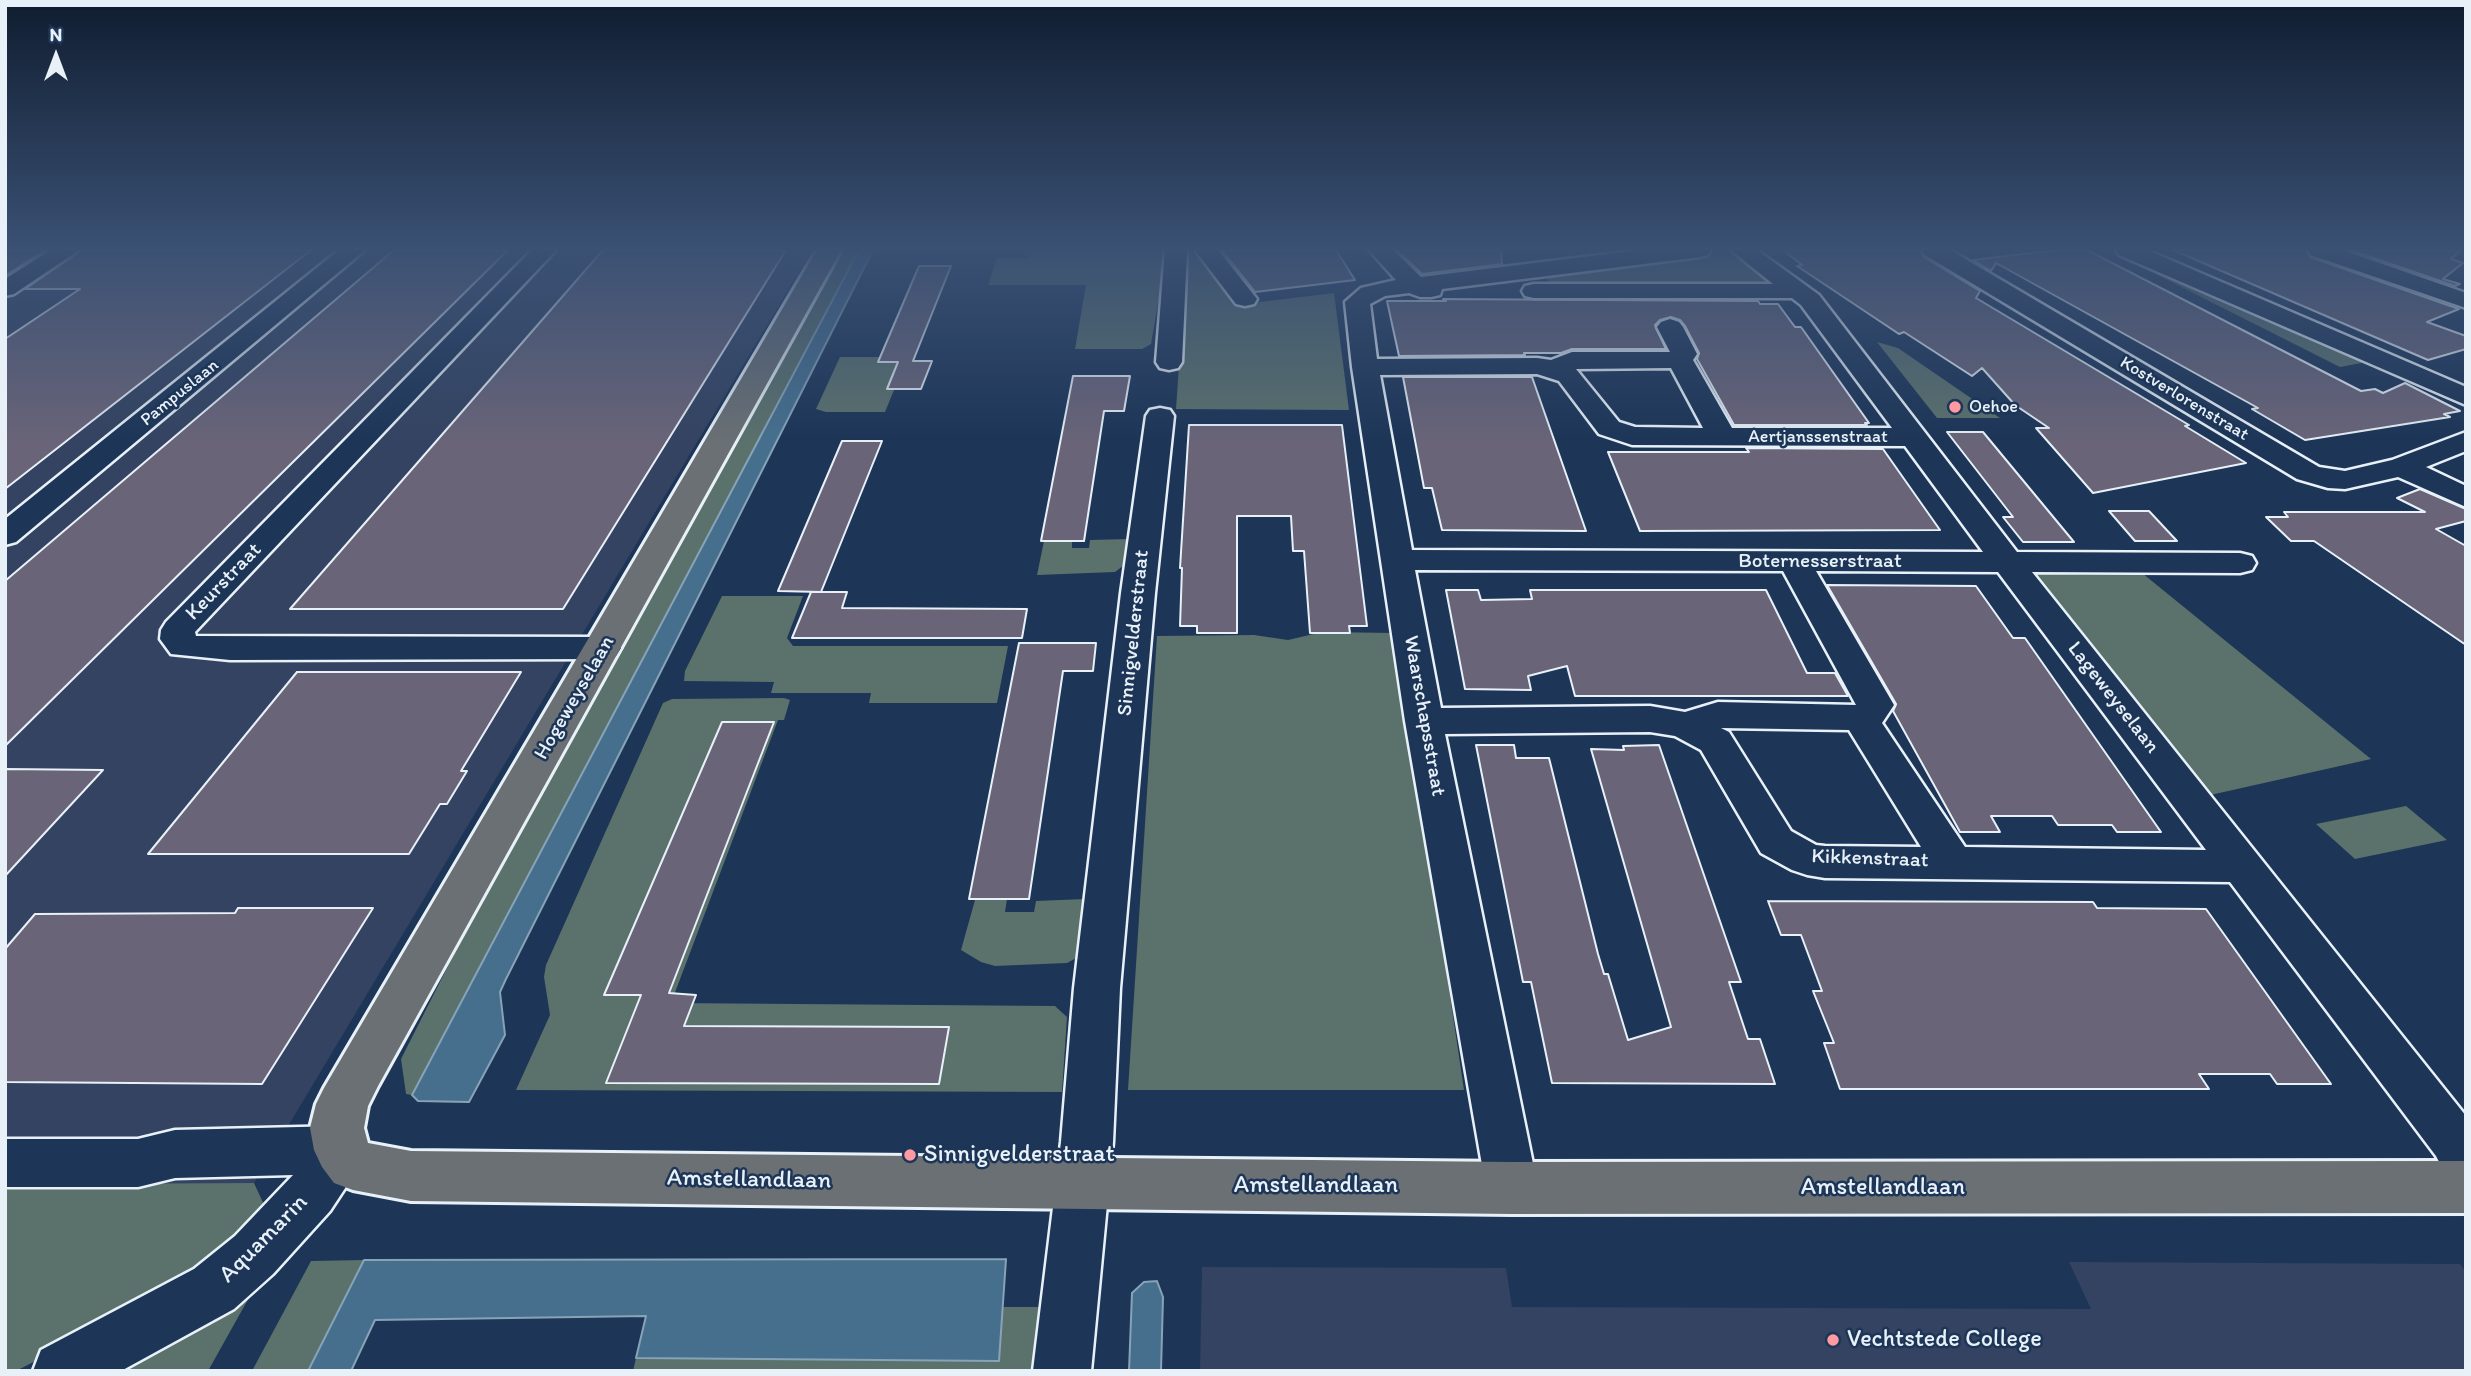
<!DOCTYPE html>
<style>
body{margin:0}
#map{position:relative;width:2471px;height:1376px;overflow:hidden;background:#1d3557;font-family:Itim,sans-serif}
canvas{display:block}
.frame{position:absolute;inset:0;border:7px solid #e8f1f8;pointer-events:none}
.north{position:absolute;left:21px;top:21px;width:70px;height:70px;-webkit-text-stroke:5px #1d3557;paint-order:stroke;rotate:0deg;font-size:19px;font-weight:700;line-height:28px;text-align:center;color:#e8f1f8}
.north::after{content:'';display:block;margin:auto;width:24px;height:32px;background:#e8f1f8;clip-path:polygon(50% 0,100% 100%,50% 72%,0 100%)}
</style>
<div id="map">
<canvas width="2471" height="1376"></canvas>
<div class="frame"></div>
<div class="north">N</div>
</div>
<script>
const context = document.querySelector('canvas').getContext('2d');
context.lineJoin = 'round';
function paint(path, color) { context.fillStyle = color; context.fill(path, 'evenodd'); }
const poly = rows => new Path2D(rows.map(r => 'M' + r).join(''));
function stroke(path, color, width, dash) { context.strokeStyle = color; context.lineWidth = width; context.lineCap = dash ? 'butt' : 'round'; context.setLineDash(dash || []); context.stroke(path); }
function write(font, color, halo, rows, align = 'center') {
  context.font = font + ' Itim,sans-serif'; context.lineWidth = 5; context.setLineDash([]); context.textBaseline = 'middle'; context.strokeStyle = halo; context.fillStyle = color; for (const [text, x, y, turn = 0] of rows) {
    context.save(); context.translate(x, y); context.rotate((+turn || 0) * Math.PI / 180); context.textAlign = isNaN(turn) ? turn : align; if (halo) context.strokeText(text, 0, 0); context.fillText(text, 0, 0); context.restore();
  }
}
paint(poly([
 [5,250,812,250,254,1183,5,1184],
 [2069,1262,2460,1264,2466,1272,2466,1371,1200,1371,1202,1267,1506,1268,1512,1307,2091,1309]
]), '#344361');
paint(poly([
 [838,250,859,250,412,1095,406,1094,401,1059,570,725],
 [1032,250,1167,250,1151,344,1142,349,1075,349,1086,285,988,285,997,258,1030,258],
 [1187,250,1199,250,1243,304,1334,293,1349,410,1176,409],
 [2108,250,2113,250,2372,361,2340,367],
 [1720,255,1737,258,1776,287,1551,286,1546,276],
 [1877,342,1898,348,2000,418,1937,418],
 [840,357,880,357,879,360,898,361,888,389,894,390,885,412,826,412,816,409],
 [1129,539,1128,562,1115,572,1037,575,1044,541,1072,541,1072,548,1089,548,1090,540],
 [2034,573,2142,573,2371,759,2206,796],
 [722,596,803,596,787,638,793,646,1008,646,997,703,869,703,871,693,771,693,774,682,684,681,685,671],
 [1322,632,1396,633,1464,1090,1128,1090,1157,636,1254,635,1288,640],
 [784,698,790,700,784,720,778,720,671,1003,1055,1006,1067,1017,1062,1092,516,1090,550,1015,544,977,546,965,663,703,672,699],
 [2406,806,2447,840,2355,859,2316,824],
 [1007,899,1005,912,1034,912,1036,901,1085,899,1080,956,1067,963,995,966,981,962,961,950,975,900],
 [254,1183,266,1209,215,1268,16,1371,5,1371,5,1184],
 [364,1260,308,1371,252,1371,311,1261],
 [260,1278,208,1371,95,1371],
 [1002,1307,1045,1307,1038,1371,633,1371,636,1358,998,1361]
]), '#5b716c');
const water = poly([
 [859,250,873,250,506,979,500,992,505,1035,469,1102,418,1101,412,1095,859,250],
 [1006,1259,999,1361,636,1358,646,1316,375,1320,351,1371,308,1371,364,1260,1006,1259],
 [1157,1281,1163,1297,1161,1371,1129,1371,1132,1293,1144,1282,1157,1281]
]);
paint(water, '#466f8e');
stroke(water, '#87a3b8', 2);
const building = poly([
 [5,250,45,250,5,276,5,250],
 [82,250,311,250,5,489,5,339,80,289,25,289,82,250],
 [394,250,508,250,5,746,5,581,394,250],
 [603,250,786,250,563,609,290,609,603,250],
 [1222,250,1336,250,1355,280,1255,292,1222,250],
 [1397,250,1501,250,1502,264,1422,274,1397,250],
 [1783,250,1920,250,1924,257,1980,291,1976,298,2189,425,2185,426,2246,463,2093,493,2036,428,2049,428,2015,405,1982,368,1972,376,1904,332,1899,334,1797,266,1802,265,1783,250],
 [2056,250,2087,250,2361,391,2375,389,2383,393,2405,383,2460,411,2444,414,2450,417,2305,440,2252,409,2258,408,1996,263,1991,271,1973,260,2056,250],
 [2173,250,2306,250,2310,257,2459,309,2427,322,2466,336,2466,349,2428,360,2173,250],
 [2351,250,2461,250,2451,259,2463,263,2443,279,2460,284,2455,286,2351,250],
 [919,266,951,266,913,361,932,361,921,389,887,389,898,362,878,362,919,266],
 [1443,299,1758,301,1760,304,1778,304,1795,327,1801,327,1869,423,1865,423,1867,425,1734,425,1697,359,1699,353,1685,326,1680,320,1671,317,1660,320,1655,325,1666,349,1572,349,1561,353,1524,353,1525,355,1399,356,1387,301,1446,301,1443,299],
 [1073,376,1130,376,1124,411,1104,411,1084,541,1041,541,1073,376],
 [1403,377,1532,377,1586,531,1442,530,1432,488,1424,488,1403,377],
 [1189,425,1342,425,1367,626,1349,626,1350,633,1310,633,1304,551,1293,551,1291,516,1237,516,1237,633,1197,633,1197,626,1180,626,1182,568,1180,568,1189,425],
 [1947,432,1983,432,2074,542,2023,542,2003,517,2013,517,1947,432],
 [842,441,882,441,821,592,778,591,842,441],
 [1746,448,1883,449,1940,530,1640,531,1608,452,1749,452,1746,448],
 [2420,489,2466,509,2466,521,2436,529,2466,546,2466,645,2314,541,2291,541,2266,517,2288,517,2284,512,2425,512,2397,498,2420,489],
 [2109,511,2149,511,2177,541,2135,541,2109,511],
 [1827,585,1976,586,2013,638,2025,638,2161,832,2117,832,2112,825,2058,825,2052,816,1991,816,2000,832,1960,832,1893,711,1896,704,1827,585],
 [1446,590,1478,590,1481,600,1532,599,1530,590,1766,590,1807,673,1835,673,1848,696,1575,696,1567,666,1528,676,1531,690,1465,689,1446,590],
 [811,592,847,592,842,608,1027,609,1022,638,792,638,811,592],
 [1019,643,1096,643,1093,671,1063,671,1029,899,969,899,1019,643],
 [297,672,521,672,461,771,467,771,447,804,440,804,409,854,148,854,297,672],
 [722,722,774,722,669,993,696,995,684,1026,949,1027,939,1084,606,1083,641,995,604,995,722,722],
 [1476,745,1514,745,1516,758,1549,758,1598,954,1604,974,1608,974,1628,1040,1671,1027,1591,749,1624,750,1623,746,1659,745,1741,982,1729,982,1748,1039,1760,1039,1775,1084,1552,1083,1531,982,1523,982,1476,745],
 [5,769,103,770,5,876,5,769],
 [1768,901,2093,902,2097,908,2206,909,2331,1084,2277,1084,2270,1074,2199,1074,2209,1089,1840,1089,1824,1043,1834,1043,1813,991,1822,991,1801,935,1781,935,1768,901],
 [238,908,373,908,262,1084,5,1082,5,949,35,914,235,913,238,908]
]);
paint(building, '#696478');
stroke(building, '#e8f1f8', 2);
const minor = poly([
 [51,250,79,250,14,294,5,296,5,279,51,250],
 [339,250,365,250,16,542,5,545,5,519,339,250],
 [532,250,556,250,195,632,196,636,603,637,616,640,621,648,616,656,603,659,230,660,171,654,160,639,161,630,166,622,532,250],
 [1165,250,1187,250,1182,362,1178,368,1169,370,1160,368,1156,362,1165,250],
 [1195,250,1218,250,1257,299,1254,304,1245,306,1236,304,1195,250],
 [1369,250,1393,250,1421,277,1640,250,1711,250,1708,255,1700,257,1442,289,1440,295,1431,297,1420,297,1409,293,1385,296,1370,304,1377,359,1537,358,1551,360,1572,352,1670,352,1657,327,1661,322,1670,319,1679,322,1683,327,1697,354,1693,360,1732,428,1892,428,1801,305,1792,298,1534,298,1525,296,1522,291,1525,286,1534,284,1773,284,1731,250,1757,250,1819,295,2017,552,2240,553,2252,556,2256,563,2252,570,2240,573,2032,572,2466,1116,2466,1186,2448,1179,2436,1156,2230,882,1825,878,1807,875,1792,870,1761,853,1701,750,1675,736,1650,732,1445,734,1538,1188,1531,1205,1512,1213,1493,1205,1486,1188,1405,721,1352,367,1345,302,1361,288,1396,280,1369,250],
 [1671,368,1703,428,1635,427,1619,422,1576,369,1671,368],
 [1537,374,1559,381,1599,434,1632,445,1905,446,1983,552,1412,550,1380,375,1537,374],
 [1415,570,1783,571,1856,705,1718,702,1685,712,1650,706,1441,708,1415,570],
 [1816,571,1998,572,2206,850,1965,847,1882,723,1894,705,1816,571],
 [1721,728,1849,730,1921,847,1825,846,1816,845,1791,831,1729,732,1721,728],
 [1922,250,1950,250,2319,467,2345,471,2392,460,2466,432,2466,451,2426,467,2466,486,2466,507,2398,477,2345,489,2328,488,2297,479,1925,255,1922,250],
 [2116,250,2147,250,2466,387,2466,405,2119,255,2116,250],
 [2308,250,2342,250,2466,293,2466,308,2311,255,2308,250],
 [1160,408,1170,410,1174,416,1155,593,1120,988,1113,1142,1091,1371,1033,1371,1061,1142,1074,988,1121,593,1146,416,1150,410,1160,408],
 [341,1126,359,1133,367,1150,359,1167,330,1211,273,1274,234,1309,121,1371,33,1371,41,1350,194,1269,235,1236,293,1175,175,1178,138,1187,5,1187,5,1139,138,1139,175,1130,341,1126]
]);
const major = poly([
 [817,250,841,250,378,1086,368,1106,364,1128,368,1143,411,1151,1512,1162,2466,1161,2466,1213,1512,1214,411,1201,353,1190,334,1183,322,1167,314,1150,310,1128,316,1104,324,1088,817,250]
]);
stroke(minor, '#e8f1f8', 5);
stroke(major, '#e8f1f8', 6);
paint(minor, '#1d3557');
paint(major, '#6a7074');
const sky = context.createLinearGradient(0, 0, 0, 443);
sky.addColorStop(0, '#101d30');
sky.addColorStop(0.56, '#3a5174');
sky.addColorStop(1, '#3a517400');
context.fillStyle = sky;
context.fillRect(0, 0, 2471, 443);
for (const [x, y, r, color] of [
 [1955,407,7,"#ff9aa2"],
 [910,1155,7,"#ff9aa2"],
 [1833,1340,7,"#ff9aa2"]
]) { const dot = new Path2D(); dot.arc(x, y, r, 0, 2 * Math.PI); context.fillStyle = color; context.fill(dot); stroke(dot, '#1d3557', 2.5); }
write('18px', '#e8f1f8', '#1d3557', [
 ["Pampuslaan",180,393,-39],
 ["Kostverlorenstraat",2184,399,31],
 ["Aertjanssenstraat",1818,437]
]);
write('18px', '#e8f1f8', '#1d3557', [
 ["Oehoe",1969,407]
], 'left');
write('21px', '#e8f1f8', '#1d3557', [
 ["Boternesserstraat",1820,562],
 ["Keurstraat",224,582,-46],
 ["Sinnigvelderstraat",1134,633,-84],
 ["Hogeweyselaan",575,698,-60],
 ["Lageweyselaan",2113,698,52],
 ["Waarschapsstraat",1424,716,80],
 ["Kikkenstraat",1870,859,2]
]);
write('24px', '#e8f1f8', '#1d3557', [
 ["Sinnigvelderstraat",924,1155],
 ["Vechtstede College",1847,1340]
], 'left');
write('24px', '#e8f1f8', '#1d3557', [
 ["Amstellandlaan",749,1180,1],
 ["Amstellandlaan",1316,1186],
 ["Amstellandlaan",1883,1188],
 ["Aquamarin",264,1239,-45]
]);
</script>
